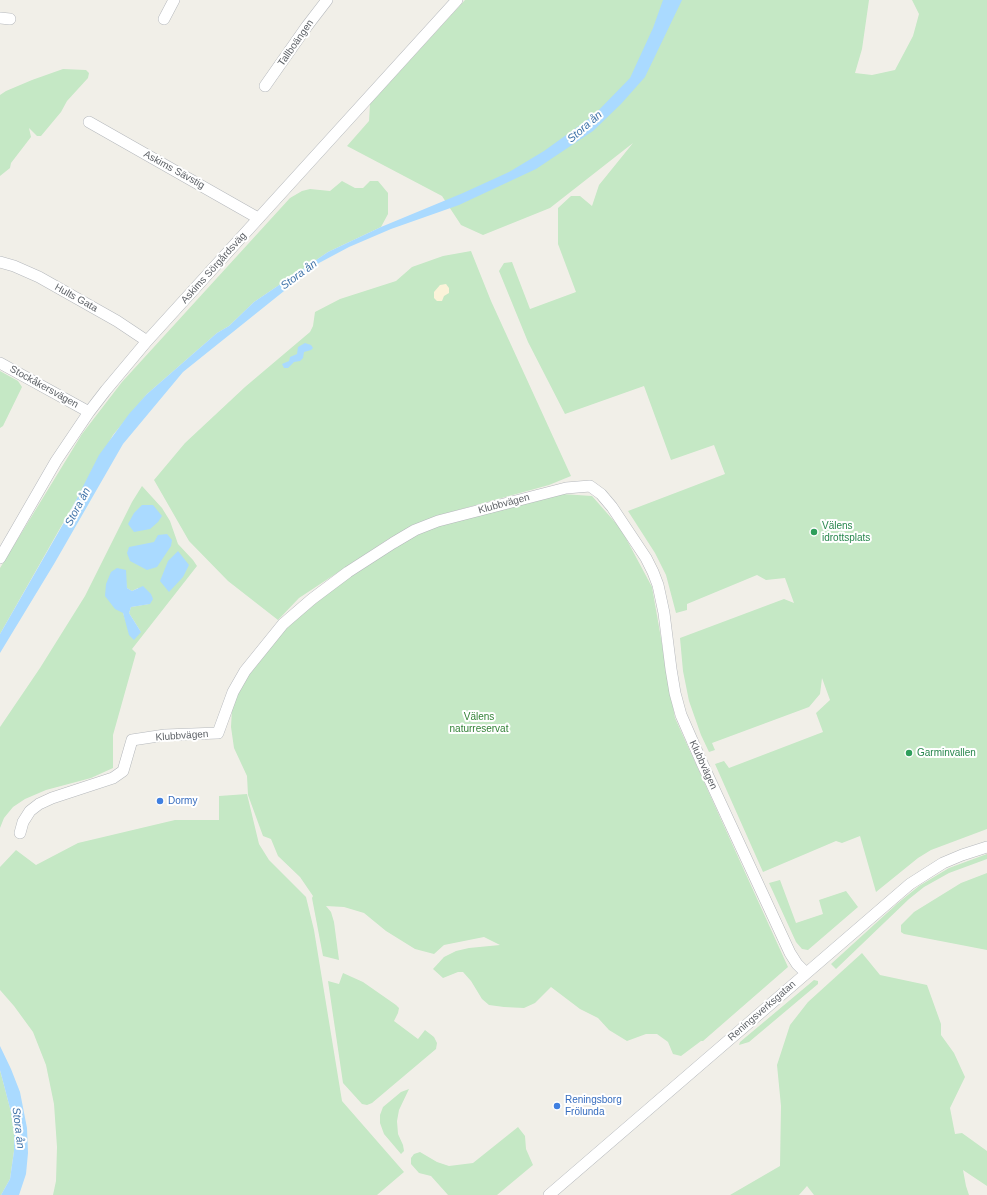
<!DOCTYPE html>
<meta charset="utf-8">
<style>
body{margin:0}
canvas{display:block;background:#f1efe8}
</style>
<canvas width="987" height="1195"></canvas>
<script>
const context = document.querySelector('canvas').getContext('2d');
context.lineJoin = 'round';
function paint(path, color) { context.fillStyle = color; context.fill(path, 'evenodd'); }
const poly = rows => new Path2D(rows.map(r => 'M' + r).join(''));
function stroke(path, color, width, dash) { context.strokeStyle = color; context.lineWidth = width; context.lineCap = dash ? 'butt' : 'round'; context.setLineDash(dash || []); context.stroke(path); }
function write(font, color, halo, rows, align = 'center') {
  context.font = font + ' Arial,sans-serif'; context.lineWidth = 4; context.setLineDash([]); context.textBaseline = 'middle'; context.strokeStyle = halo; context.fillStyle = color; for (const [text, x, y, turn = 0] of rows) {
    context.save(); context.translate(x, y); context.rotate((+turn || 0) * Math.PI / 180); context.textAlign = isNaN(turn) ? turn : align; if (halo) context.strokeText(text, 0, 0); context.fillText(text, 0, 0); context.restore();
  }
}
paint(poly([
 [465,0,869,0,862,49,855,73,872,75,895,70,913,36,919,14,912,0,987,0,987,829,931,850,918,858,876,892,860,836,842,843,836,841,763,872,715,764,724,761,729,768,823,732,816,713,830,700,822,678,820,694,809,707,712,743,715,750,709,752,701,735,689,701,683,671,680,638,784,599,794,603,785,578,766,580,757,575,687,604,687,610,676,613,666,575,655,553,628,511,725,474,714,445,671,460,644,386,565,414,528,342,499,271,504,263,512,262,530,309,576,292,558,244,558,208,571,196,580,196,592,206,599,185,633,143,550,208,483,235,461,225,442,196,347,146,369,121,370,104],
 [63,69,86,70,89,73,88,78,67,101,61,112,41,136,37,136,29,128,31,137,11,163,10,168,0,176,0,95,6,91,32,80],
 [342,181,355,188,363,188,370,181,378,181,388,193,388,214,381,227,328,252,254,302,229,326,217,333,147,394,113,435,0,634,0,568,82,434,122,382,290,198,302,191,310,189,330,191],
 [471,251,491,301,571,476,549,485,440,515,417,524,390,538,299,598,278,620,228,581,189,541,154,480,185,443,245,387,310,332,313,326,315,312,340,299,396,281,412,267,443,256],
 [0,371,18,381,22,387,3,426,0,428],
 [142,486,162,508,170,521,178,544,193,560,197,566,132,649,136,653,113,735,113,768,91,778,46,790,25,799,13,807,4,818,0,828,0,727,40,668,85,596,132,502],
 [127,582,127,588,132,591,138,588,149,604,131,607,129,613,141,632,126,622,123,613],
 [562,494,592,496,621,529,652,587,675,718,788,967,703,1041,701,1041,681,1056,673,1054,668,1042,657,1034,646,1034,627,1041,609,1030,598,1018,580,1009,551,987,535,1003,524,1008,504,1007,489,1005,482,999,471,981,463,972,458,972,443,978,433,969,444,957,456,951,469,948,500,945,484,937,444,945,434,954,415,949,386,931,364,913,344,907,326,906,331,912,334,922,339,960,323,956,312,898,313,896,300,877,278,856,271,839,263,836,248,795,247,776,234,748,231,727,232,709,242,684,283,632,300,616,352,574,404,542,437,525],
 [247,794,259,844,269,860,306,897,314,930,342,1101,404,1172,377,1195,53,1195,56,1181,57,1147,54,1104,46,1065,33,1032,14,1006,0,990,0,867,16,850,36,865,78,843,175,820,219,820,219,796],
 [987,854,987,859,949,873,924,887,909,899,836,969,831,964,898,903,919,886,949,868],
 [987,873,987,950,904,934,901,932,901,925,914,912,961,883],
 [780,880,796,923,823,914,819,900,846,891,858,907,808,950,802,949,796,942,769,883],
 [862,953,880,975,927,985,941,1024,941,1035,954,1053,965,1077,950,1108,955,1134,962,1133,987,1151,987,1186,963,1170,966,1186,969,1195,814,1195,807,1186,799,1195,730,1195,780,1166,781,1106,777,1065,790,1025,808,1002],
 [343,973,363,982,396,1005,399,1008,398,1013,394,1021,418,1039,425,1030,434,1037,437,1043,436,1049,372,1103,367,1105,362,1104,343,1083,328,981,339,984],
 [814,980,818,981,818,984,749,1042,739,1045,740,1042],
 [0,1070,11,1112,14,1132,14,1151,10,1179,1,1195,0,1195],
 [409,1089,399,1110,397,1121,398,1134,403,1145,404,1151,401,1154,384,1134,380,1123,380,1115,383,1107,401,1092],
 [518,1127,525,1136,526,1149,533,1165,497,1195,448,1195,431,1176,419,1173,411,1164,411,1158,414,1154,420,1152,437,1162,449,1166,473,1163]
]), '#c5e8c5');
paint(poly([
 [446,284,449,288,449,293,444,296,442,301,437,301,434,298,434,292,440,285]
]), '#fbf3d9');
paint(poly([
 [663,0,682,0,645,77,621,104,593,131,536,169,459,205,391,229,349,247,319,263,183,372,123,444,54,564,0,653,0,634,70,512,99,455,129,414,147,394,217,333,229,326,254,302,328,252,381,227,463,193,509,172,544,151,594,115,630,78,653,28],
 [305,343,311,345,313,348,311,350,304,352,303,358,300,361,294,362,288,368,284,368,282,364,289,361,290,357,297,354,298,347],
 [142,505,153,505,162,516,158,522,150,529,134,532,128,524,134,513],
 [167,534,172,540,171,546,157,567,147,570,130,561,127,553,129,547,154,542,158,535],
 [178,551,189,565,183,577,169,592,160,581,168,561],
 [117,568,126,570,127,588,132,591,143,586,151,594,153,599,150,604,131,607,129,613,141,632,134,640,129,635,123,613,115,609,105,596,106,584,111,572],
 [0,1046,11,1069,20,1092,27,1128,28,1153,26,1174,19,1195,1,1195,10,1179,14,1151,14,1132,11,1112,0,1070]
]), '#aadaff');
const minor = poly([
 [0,18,10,19],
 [164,19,174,0],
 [265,86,307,26,327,0],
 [89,122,258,218],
 [0,262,14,266,39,277,117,321,147,341],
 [0,363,89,412],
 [0,558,56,461,89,412,106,390,147,341,457,0],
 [20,833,23,822,30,811,39,804,52,798,113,778,123,771,132,740,165,735,218,733,233,692,245,671,283,624,312,599,348,572,393,543,415,530,438,521,566,488,590,486,601,494,612,507,646,558,653,572,658,585,664,613,671,669,675,693,681,715,702,763,790,953,797,964,806,973],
 [549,1195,910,884,943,863,962,855,987,847]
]);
stroke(minor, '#b5b8bc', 12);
stroke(minor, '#fff', 11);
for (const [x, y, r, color] of [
 [814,532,4,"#2e9e5b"],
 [909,753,4,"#2e9e5b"],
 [160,801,4,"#3f7fe0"],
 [557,1106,4,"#3f7fe0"]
]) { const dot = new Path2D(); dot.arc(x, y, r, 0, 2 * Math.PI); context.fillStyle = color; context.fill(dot); stroke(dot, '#fff', 1.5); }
write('10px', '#5f6368', '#fff', [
 ["Tallboängen",296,43,-55],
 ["Askims Sävstig",174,170,29],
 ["Askims Sörgårdsväg",214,268,-48],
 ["Hults Gata",76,298,29],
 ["Stockåkersvägen",44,387,29],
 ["Klubbvägen",504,504,-15],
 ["Klubbvägen",182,736,-4],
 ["Klubbvägen",703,765,65],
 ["Reningsverksgatan",762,1011,-41]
]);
write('10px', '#27864d', '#fff', [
 ["Välens",822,526],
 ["idrottsplats",822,538],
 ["Garminvallen",917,753]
], 'left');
write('10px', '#348238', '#fff', [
 ["Välens",479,717],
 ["naturreservat",479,729]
]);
write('10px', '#366cbe', '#fff', [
 ["Dormy",168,801],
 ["Reningsborg",565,1100],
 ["Frölunda",565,1112]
], 'left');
write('italic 11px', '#4174aa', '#fff', [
 ["Stora ån",585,127,-41],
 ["Stora ån",299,275,-36],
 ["Stora ån",78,507,-62],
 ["Stora ån",18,1128,83]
]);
</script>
